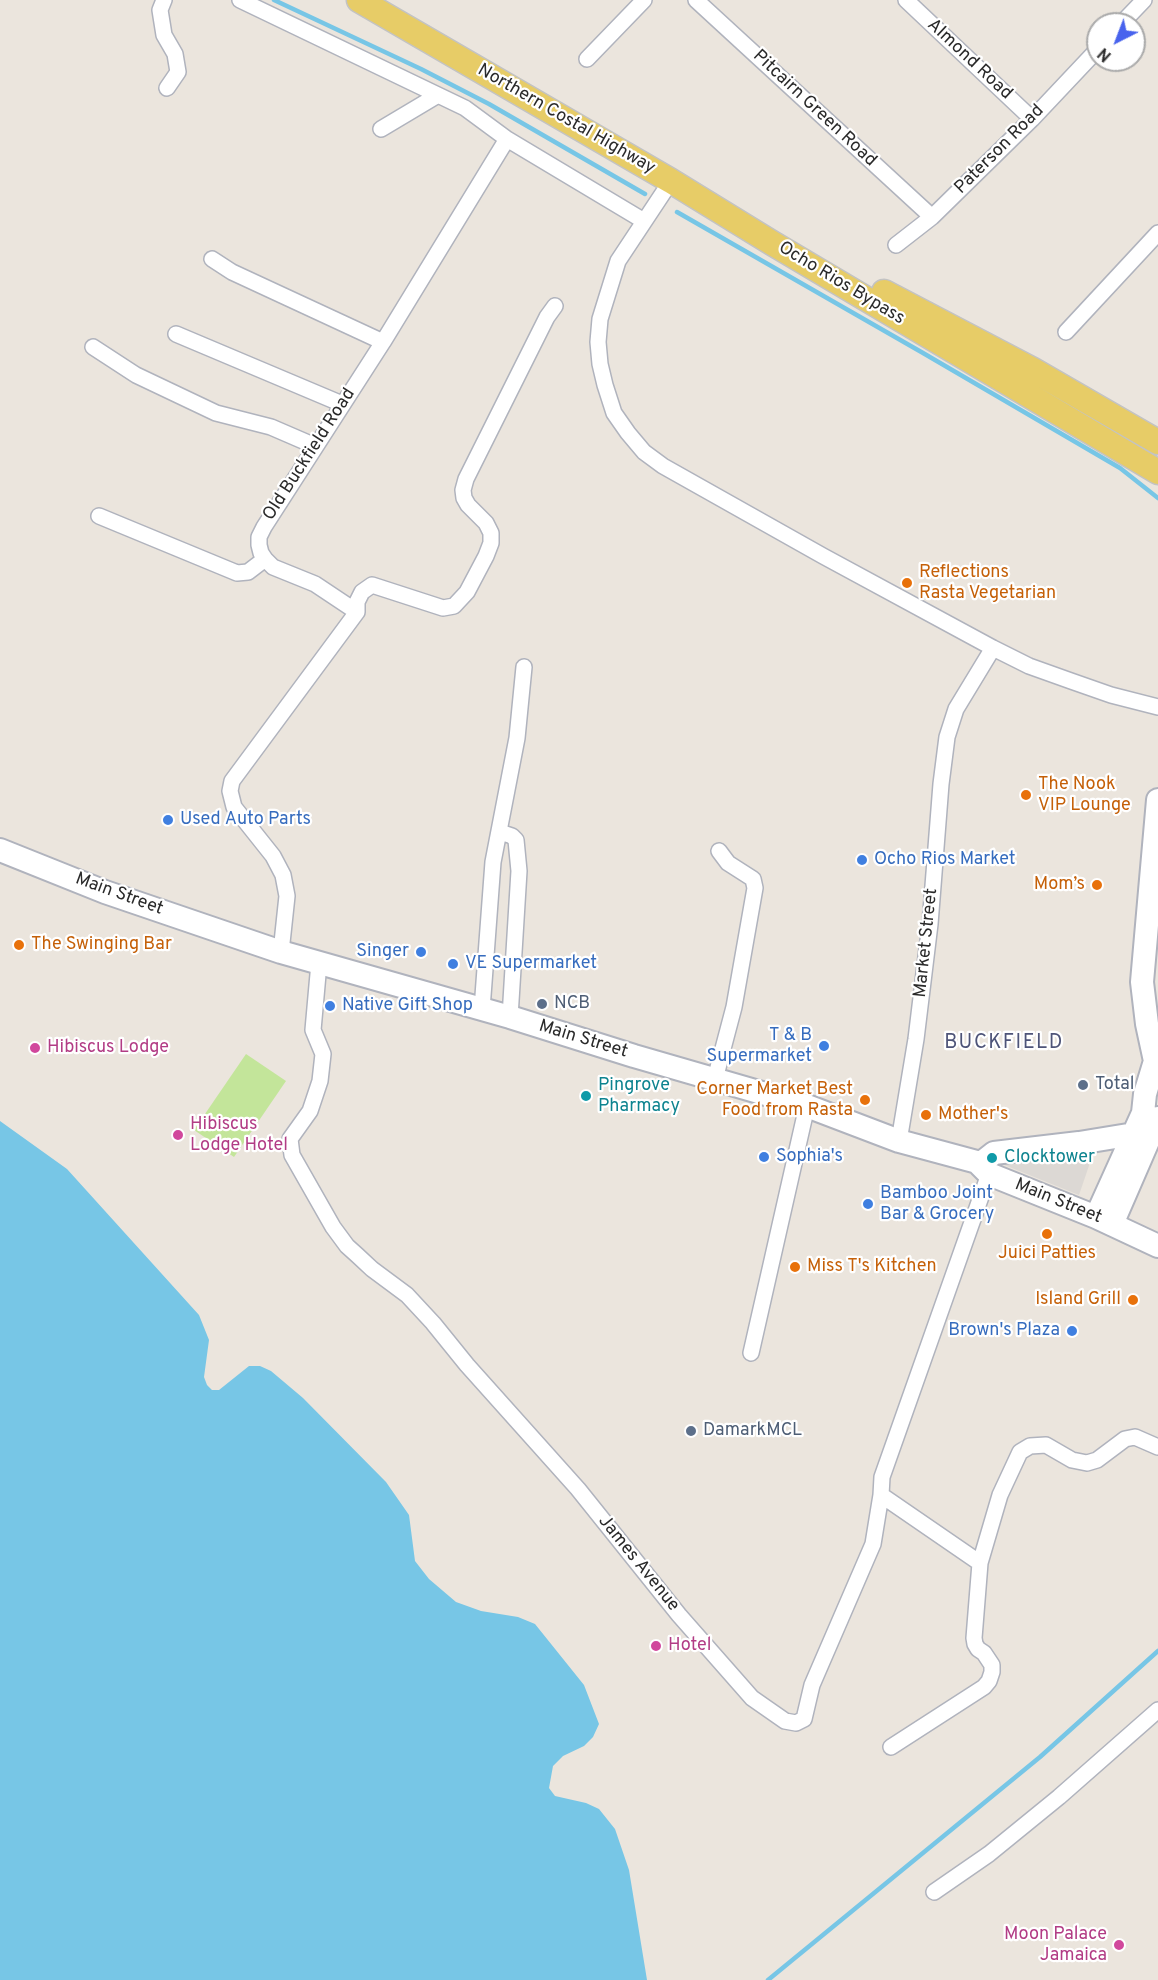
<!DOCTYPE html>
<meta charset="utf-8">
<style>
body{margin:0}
#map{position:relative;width:1158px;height:1980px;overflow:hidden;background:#ebe5dd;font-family:Overpass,sans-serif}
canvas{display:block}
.north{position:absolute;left:1086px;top:12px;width:60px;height:60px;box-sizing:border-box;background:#fff;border:2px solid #aaa;border-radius:50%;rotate:222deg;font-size:16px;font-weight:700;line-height:24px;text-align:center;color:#2a2a2a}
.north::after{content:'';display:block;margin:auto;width:21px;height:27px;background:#4863ed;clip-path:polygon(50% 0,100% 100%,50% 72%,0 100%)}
</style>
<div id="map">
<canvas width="1158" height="1980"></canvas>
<div class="north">N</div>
</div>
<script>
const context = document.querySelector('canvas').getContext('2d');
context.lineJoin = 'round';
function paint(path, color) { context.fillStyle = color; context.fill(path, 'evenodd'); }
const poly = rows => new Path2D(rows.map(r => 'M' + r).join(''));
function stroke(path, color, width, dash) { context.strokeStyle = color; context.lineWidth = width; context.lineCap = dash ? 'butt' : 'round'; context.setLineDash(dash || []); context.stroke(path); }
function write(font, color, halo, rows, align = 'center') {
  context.font = font + ' Overpass,sans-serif'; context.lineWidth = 4.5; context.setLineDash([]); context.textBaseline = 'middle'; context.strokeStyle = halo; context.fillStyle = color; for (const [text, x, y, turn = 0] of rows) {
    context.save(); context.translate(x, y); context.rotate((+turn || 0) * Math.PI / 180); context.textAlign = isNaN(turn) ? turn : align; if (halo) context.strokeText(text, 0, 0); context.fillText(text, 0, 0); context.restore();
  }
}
paint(poly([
 [246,1054,286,1081,234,1157,194,1130]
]), '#c3e59a');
paint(poly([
 [1094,1151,1079,1195,992,1160]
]), '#dcd8d4');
paint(poly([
 [0,1121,67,1169,199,1315,209,1340,204,1377,207,1385,212,1390,219,1390,249,1366,260,1366,271,1371,303,1398,386,1482,409,1515,415,1561,429,1579,456,1602,481,1611,518,1617,535,1624,584,1685,599,1724,593,1737,584,1746,563,1756,553,1766,549,1788,555,1796,586,1803,599,1809,615,1829,629,1870,647,1980,0,1980]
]), '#77c6e6');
stroke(poly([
 [274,0,421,69,489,104,645,194],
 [677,212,923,353,1120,468,1158,498],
 [768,1980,1040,1757,1158,1651]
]), '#77c6e6', 4.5);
const street = poly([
 [164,0,160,10,164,35,175,54,178,72,167,88],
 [240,0,465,108,507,139,644,221],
 [696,0,932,217],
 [906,0,1032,119],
 [1121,24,1144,0],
 [587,59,644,0],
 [381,129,438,95],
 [671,181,618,261,600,319,598,342,600,364,605,385,614,413,628,433,644,452,663,466,823,556,993,648,1029,666,1071,681,1111,695,1158,707],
 [896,245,932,217,1032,119,1098,49],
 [212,259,232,272,383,342],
 [1066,332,1158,233],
 [176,334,342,404],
 [93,347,136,375,216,413,271,427,315,446],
 [99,516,237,573,248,572,265,559],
 [357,612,315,584,273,567,265,559,261,553,259,545,259,537,264,527,383,342,507,139],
 [357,612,357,602,362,592,372,585,443,608,454,606,467,592,486,556,491,543,491,533,486,523,468,505,464,498,463,490,466,479,547,317,555,306],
 [500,832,512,836,516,840,519,871,510,1017],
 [281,952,287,896,283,875,273,856,234,807,230,791,232,781,357,612],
 [319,963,313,1030,323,1054,320,1081,310,1111,290,1139,292,1155,333,1227,347,1246,357,1255,372,1269,407,1295,433,1323,467,1365,578,1489,679,1615,752,1698,785,1721,796,1723,804,1719,812,1685,873,1544,881,1495,882,1477,989,1174],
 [482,1009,493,862,517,738,524,667],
 [715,1079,734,1007,755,888,753,879,728,863,719,851],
 [899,1141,916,1039,930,924,941,784,947,737,956,709,993,648],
 [751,1353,807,1106],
 [881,1495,980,1563],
 [891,1747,984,1687,989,1681,992,1672,992,1665,984,1653,978,1649,975,1644,974,1638,980,1563,1000,1495,1020,1452,1030,1446,1046,1445,1072,1460,1087,1463,1097,1460,1125,1439,1135,1437,1158,1447],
 [934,1892,989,1854,1059,1797,1158,1710]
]);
const secondary = poly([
 [1158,800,1142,982,1147,1024,1158,1075],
 [0,850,105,892,281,952,510,1017,634,1056,807,1106,899,1141,977,1162,989,1174,1096,1217,1158,1246],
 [980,1164,994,1153,1079,1143,1134,1134],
 [1096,1217,1143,1113,1145,1094,1155,1061],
 [1112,1224,1158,1118]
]);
const primary = poly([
 [359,0,671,181,772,243,1158,472],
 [884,292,1033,370,1158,442]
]);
stroke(street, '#b0b3bd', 18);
stroke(secondary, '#b0b3bd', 26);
stroke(primary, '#c3c3c3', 27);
stroke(street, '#fff', 15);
stroke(secondary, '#fff', 22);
stroke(primary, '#e7cc67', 24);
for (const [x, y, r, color] of [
 [907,583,6,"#e8710a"],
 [1026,795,6,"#e8710a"],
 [168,820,6,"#3f7fe0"],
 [862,860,6,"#3f7fe0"],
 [1097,885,6,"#e8710a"],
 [19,945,6,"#e8710a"],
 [421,952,6,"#3f7fe0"],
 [453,964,6,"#3f7fe0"],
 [542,1004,6,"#5c6f8a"],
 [330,1006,6,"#3f7fe0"],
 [824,1046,6,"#3f7fe0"],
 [35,1048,6,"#d1479c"],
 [1083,1085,6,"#5c6f8a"],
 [586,1096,6,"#0f9aa8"],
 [865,1100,6,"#e8710a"],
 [926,1115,6,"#e8710a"],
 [178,1135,6,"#d1479c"],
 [764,1157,6,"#3f7fe0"],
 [992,1158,6,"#0f9aa8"],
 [868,1204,6,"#3f7fe0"],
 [1047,1234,6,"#e8710a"],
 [795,1267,6,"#e8710a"],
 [1133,1300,6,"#e8710a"],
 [1072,1331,6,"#3f7fe0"],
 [691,1431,6,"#5c6f8a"],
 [656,1646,6,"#d1479c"],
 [1119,1945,6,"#d1479c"]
]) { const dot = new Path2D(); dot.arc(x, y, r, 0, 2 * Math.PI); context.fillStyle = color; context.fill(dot); stroke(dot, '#fff', 2); }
write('18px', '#2a2a2a', '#fff', [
 ["Almond Road",969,60,43],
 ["Pitcairn Green Road",814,109,43],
 ["Northern Costal Highway",566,120,30],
 ["Paterson Road",1000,150,-45],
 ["Ocho Rios Bypass",841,284,31],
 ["Old Buckfield Road",310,455,-57],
 ["Main Street",119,895,20],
 ["Market Street",927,943,-84],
 ["Main Street",583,1040,17],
 ["Main Street",1058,1202,22],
 ["James Avenue",638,1564,51]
]);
write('18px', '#c56008', '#fff', [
 ["Reflections",919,573],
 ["Rasta Vegetarian",919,594],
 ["The Nook",1038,785],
 ["VIP Lounge",1038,806],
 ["Mom’s",1085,885,"right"],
 ["The Swinging Bar",31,945],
 ["Corner Market Best",853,1090,"right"],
 ["Food from Rasta",853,1111,"right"],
 ["Mother's",938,1115],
 ["Juici Patties",1047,1254,"center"],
 ["Miss T's Kitchen",807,1267],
 ["Island Grill",1121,1300,"right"]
], 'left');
write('18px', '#366cbe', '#fff', [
 ["Used Auto Parts",180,820],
 ["Ocho Rios Market",874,860],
 ["Singer",409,952,"right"],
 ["VE Supermarket",465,964],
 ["Native Gift Shop",342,1006],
 ["T & B",812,1036,"right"],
 ["Supermarket",812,1057,"right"],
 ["Sophia's",776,1157],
 ["Bamboo Joint",880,1194],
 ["Bar & Grocery",880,1215],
 ["Brown's Plaza",1060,1331,"right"]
], 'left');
write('18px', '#4e5e75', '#fff', [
 ["NCB",554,1004],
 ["Total",1095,1085],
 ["DamarkMCL",703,1431]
], 'left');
write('18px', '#b23c85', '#fff', [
 ["Hibiscus Lodge",47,1048],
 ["Hibiscus",190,1125],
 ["Lodge Hotel",190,1146],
 ["Hotel",668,1646],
 ["Moon Palace",1107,1935,"right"],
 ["Jamaica",1107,1956,"right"]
], 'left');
write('18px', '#0d838f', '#fff', [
 ["Pingrove",598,1086],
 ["Pharmacy",598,1107],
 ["Clocktower",1004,1158]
], 'left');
context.letterSpacing = '1.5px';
write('20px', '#4e5478', '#fff', [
 ["BUCKFIELD",1004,1044]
]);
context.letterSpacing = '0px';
</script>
